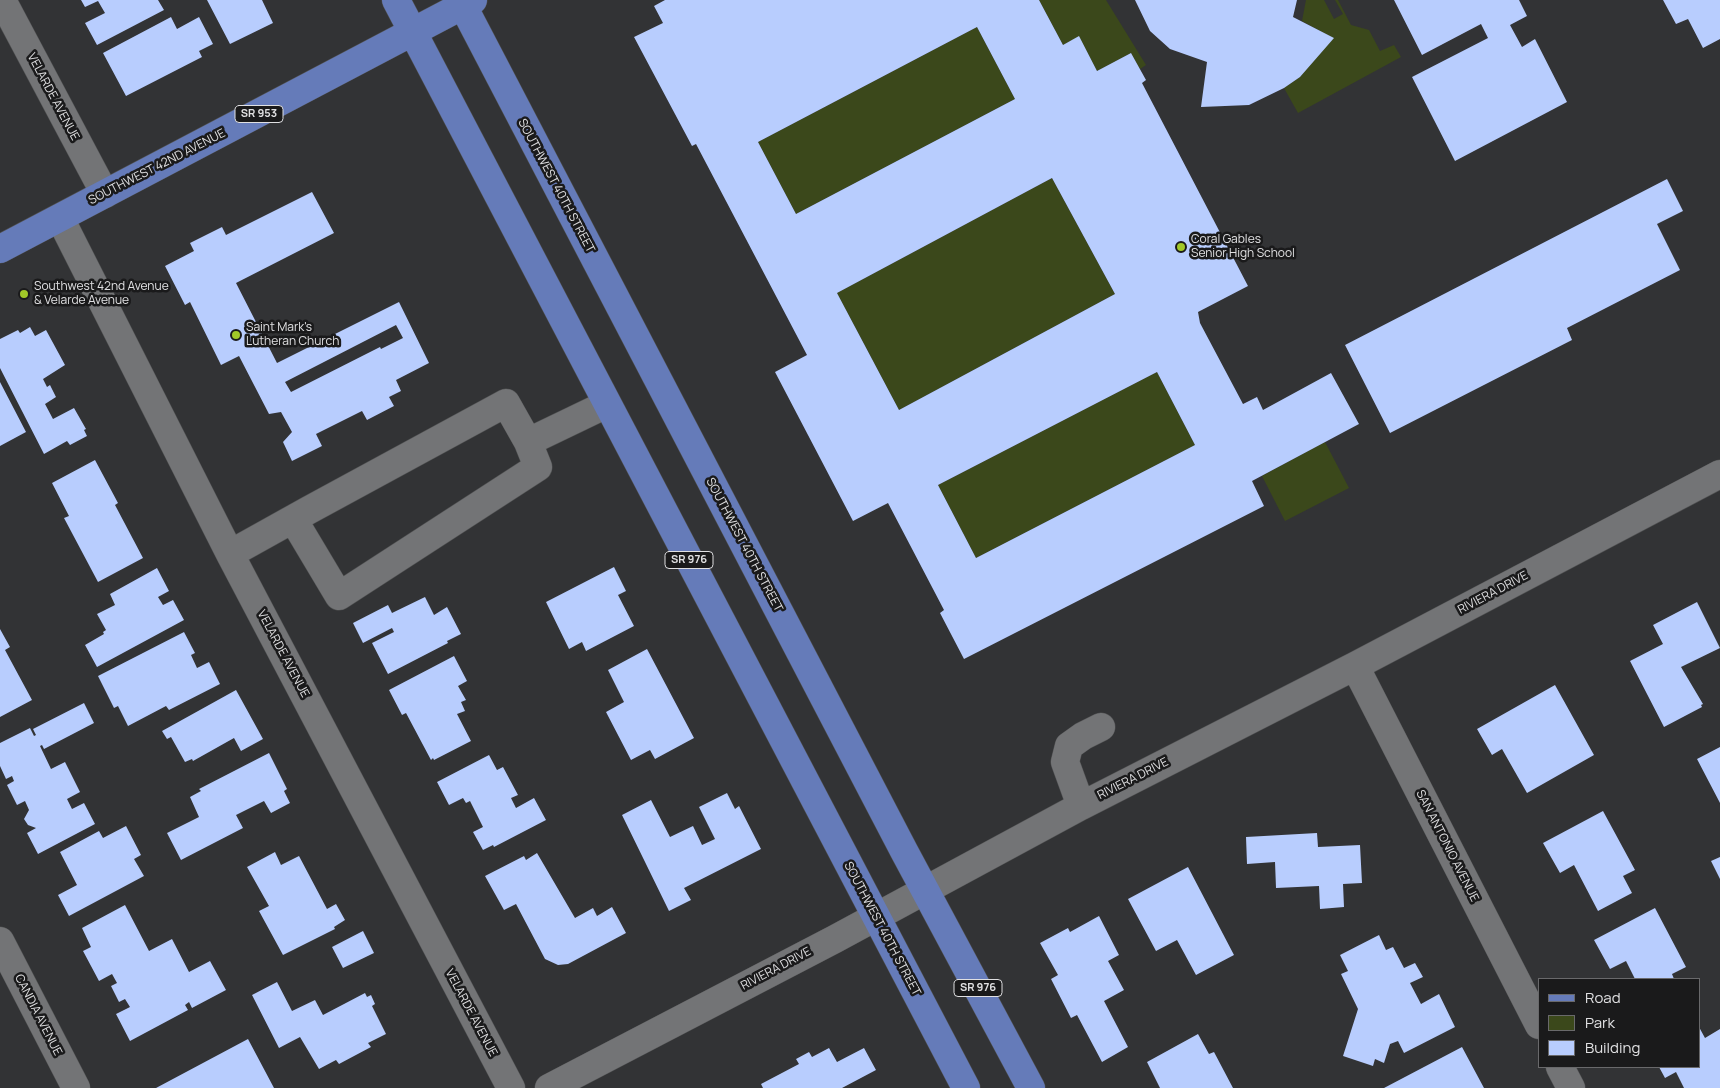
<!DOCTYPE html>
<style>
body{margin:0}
#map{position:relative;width:1720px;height:1088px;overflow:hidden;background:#323335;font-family:Manrope,sans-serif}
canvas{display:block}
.legend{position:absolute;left:1538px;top:978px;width:162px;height:90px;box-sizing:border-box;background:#1a1a1b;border:1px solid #69696b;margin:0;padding:6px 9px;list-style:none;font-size:15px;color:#e0e0e2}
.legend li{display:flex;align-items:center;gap:10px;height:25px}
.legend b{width:25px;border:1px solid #69696b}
</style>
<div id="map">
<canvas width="1720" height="1088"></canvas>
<ul class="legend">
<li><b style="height:6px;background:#657bb9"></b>Road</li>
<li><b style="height:14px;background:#3b481b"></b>Park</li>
<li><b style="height:14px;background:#b8cdfe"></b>Building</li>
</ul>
</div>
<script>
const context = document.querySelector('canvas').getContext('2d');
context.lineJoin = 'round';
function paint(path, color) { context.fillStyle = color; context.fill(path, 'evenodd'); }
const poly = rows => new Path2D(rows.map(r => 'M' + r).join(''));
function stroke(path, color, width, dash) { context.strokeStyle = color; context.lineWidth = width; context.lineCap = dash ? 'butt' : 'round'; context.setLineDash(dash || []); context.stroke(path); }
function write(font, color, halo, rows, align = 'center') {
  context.font = font + ' Manrope,sans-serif'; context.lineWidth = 5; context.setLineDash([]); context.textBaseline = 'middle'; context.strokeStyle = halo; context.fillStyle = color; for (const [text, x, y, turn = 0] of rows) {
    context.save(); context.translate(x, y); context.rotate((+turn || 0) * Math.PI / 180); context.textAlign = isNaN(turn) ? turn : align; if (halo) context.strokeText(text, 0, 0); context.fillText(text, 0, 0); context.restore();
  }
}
paint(poly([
 [1039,0,1106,0,1146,65,1140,69,1131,53,1097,71,1079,37,1063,45],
 [1306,0,1324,0,1334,19,1343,14,1335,0,1338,0,1351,25,1369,30,1380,51,1394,45,1401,57,1298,113,1284,88,1300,77,1333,38,1302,21],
 [977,27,1015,99,796,214,758,142],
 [1052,178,1115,294,899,410,837,293],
 [1157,372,1195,445,976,558,938,485],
 [1325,442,1349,488,1285,521,1262,476]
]), '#3b481b');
paint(poly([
 [81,0,158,0,164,10,97,45,85,23,105,13,98,1,85,7],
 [207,0,262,0,273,23,230,44],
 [665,0,1039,0,1063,45,1079,36,1097,71,1131,53,1146,80,1142,83,1248,286,1198,312,1200,323,1243,404,1257,397,1263,410,1331,373,1359,424,1252,481,1264,506,964,659,940,613,944,610,888,503,853,521,775,372,807,355,696,144,692,146,634,37,663,23,654,6],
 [977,27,1015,99,796,214,758,142],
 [1052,178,1115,294,899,410,837,293],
 [1157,372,1195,445,976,558,938,485],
 [1135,0,1297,0,1293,17,1334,38,1300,77,1284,88,1249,105,1201,107,1207,62,1170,49,1150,31],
 [1394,0,1519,0,1527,16,1510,25,1522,47,1535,39,1567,102,1455,161,1412,77,1488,38,1481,24,1422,55],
 [1663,0,1720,0,1720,39,1703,48,1688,19,1676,24],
 [171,17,177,29,199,17,213,44,199,51,202,57,126,96,103,53],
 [1667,179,1683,211,1657,224,1680,270,1567,328,1572,340,1390,433,1345,345],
 [312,192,334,233,236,283,277,363,399,302,429,363,396,380,401,391,389,397,394,406,367,420,362,411,316,434,322,446,292,461,283,442,292,432,281,412,269,414,239,356,221,365,190,302,185,305,165,266,194,251,190,243,222,227,226,235],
 [396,325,403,338,381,349,380,347,291,392,285,382],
 [30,327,35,336,46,330,65,365,43,379,47,387,50,385,56,397,45,404,53,419,74,408,86,429,84,430,87,436,70,445,67,441,44,454,0,368,0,339,18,330,20,333],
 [0,382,26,432,0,446],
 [95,460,118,503,115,505,143,558,98,582,64,518,69,516,52,483],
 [614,567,626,591,618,595,634,626,586,651,582,642,569,649,546,602],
 [157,568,169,591,158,597,163,605,173,600,184,620,97,667,85,645,104,634,103,632,106,630,97,614,115,605,110,594],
 [425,597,434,615,447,607,461,634,447,641,448,643,388,674,372,643,394,632,392,628,363,643,353,623,388,605,392,613],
 [1697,602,1720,648,1681,667,1703,704,1701,705,1702,707,1664,727,1630,661,1663,644,1653,625],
 [0,629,10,647,5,650,32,700,0,717],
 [184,632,195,653,191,655,197,668,209,662,220,684,169,710,166,706,128,726,118,706,114,708,98,676],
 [647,649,694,738,655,759,650,750,631,760,606,712,624,702,608,670],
 [454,656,467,681,458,686,466,700,461,702,465,711,457,714,471,741,434,760,433,758,431,760,406,713,402,715,389,690],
 [1555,685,1594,755,1527,793,1502,749,1492,755,1477,729],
 [236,690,263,739,241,751,234,738,193,761,192,759,185,762,171,737,167,739,162,731],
 [84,703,94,723,44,749,42,745,40,746,51,769,65,762,80,792,67,799,72,809,84,803,95,824,38,854,27,833,36,828,28,825,24,819,29,810,25,801,17,805,7,785,14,781,12,776,6,779,0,766,0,743,30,728,34,736,36,735,33,729],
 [1720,747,1720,803,1697,759],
 [269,753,287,789,284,791,290,803,271,813,264,801,236,815,243,828,181,860,167,833,199,817,190,797,201,791,199,789],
 [489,755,497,770,503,767,518,795,511,798,516,808,534,798,546,820,494,847,493,845,483,850,473,832,483,827,470,801,466,803,463,798,449,805,437,782],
 [727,793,735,809,739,806,761,849,684,888,691,900,669,911,622,815,651,800,670,837,693,826,702,845,715,839,699,807],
 [1603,811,1635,870,1623,876,1632,893,1598,911,1574,865,1560,873,1543,843],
 [126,826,141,855,134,859,144,876,69,916,58,895,77,885,60,852,99,831,103,838],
 [1317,833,1318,847,1360,845,1362,883,1343,884,1344,907,1320,909,1319,886,1276,888,1275,862,1247,864,1246,837],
 [275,852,281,865,299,856,327,909,336,904,345,920,334,927,335,929,283,955,259,911,269,906,247,867],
 [537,853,575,918,593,908,597,916,612,907,626,933,568,964,558,965,545,959,516,904,504,910,485,876,524,856,526,860],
 [1720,857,1720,879,1711,861],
 [1188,867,1234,955,1196,975,1177,940,1156,951,1128,899],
 [125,905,149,951,172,939,189,972,210,961,226,990,192,1008,189,1002,185,1005,188,1010,130,1041,116,1014,130,1007,125,999,119,1002,111,986,117,983,112,974,99,981,83,951,91,947,82,928],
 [1655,908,1686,967,1672,974,1674,979,1635,979,1626,961,1610,969,1594,940],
 [1099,916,1119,955,1108,961,1124,990,1104,1001,1128,1047,1102,1062,1077,1015,1071,1018,1051,979,1058,975,1040,943,1068,928,1070,932],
 [363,931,374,953,343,968,332,947],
 [1379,935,1386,950,1393,947,1404,968,1415,963,1423,977,1410,983,1421,1004,1439,994,1455,1027,1404,1053,1398,1041,1390,1044,1384,1063,1375,1059,1373,1066,1343,1056,1358,1009,1341,974,1348,971,1340,955],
 [277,982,292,1011,315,1000,323,1015,365,993,367,997,371,995,375,1004,372,1006,386,1034,368,1043,371,1047,339,1064,336,1060,319,1069,300,1037,279,1048,252,995],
 [1699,1027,1705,1038,1720,1029,1720,1088,1684,1088,1676,1072,1665,1078,1659,1067,1699,1067],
 [1198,1034,1209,1054,1214,1052,1233,1088,1160,1088,1147,1062],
 [248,1039,274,1088,156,1088],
 [1462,1047,1484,1088,1384,1088],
 [829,1048,837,1062,864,1048,876,1070,842,1088,763,1088,761,1084,799,1064,796,1059,809,1052,812,1057]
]), '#b8cdfe');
const minor = poly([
 [2,0,105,194],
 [60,218,230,554,511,1088],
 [528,442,607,404],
 [230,554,309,510,506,403,528,442,538,467,339,596,293,519],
 [1355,666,1539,1025],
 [1081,806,1065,762,1069,746,1083,736,1101,727],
 [0,941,76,1088],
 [1560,1067,1571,1088],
 [549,1088,835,939,1081,806,1355,666,1720,474]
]);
const major = poly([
 [396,0,966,1088],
 [460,0,904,851,1031,1088],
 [0,249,473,0]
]);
stroke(minor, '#515253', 29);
stroke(major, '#515253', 29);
stroke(minor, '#737476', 28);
stroke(major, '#657bb9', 28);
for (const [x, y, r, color] of [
 [1181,247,5,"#a2c928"],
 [24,294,5,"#a2c928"],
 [236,335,5,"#a2c928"]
]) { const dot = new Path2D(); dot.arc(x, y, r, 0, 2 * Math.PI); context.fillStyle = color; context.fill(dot); stroke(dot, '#1a1a1b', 2); }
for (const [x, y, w] of [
 [259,114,48],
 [689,560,48],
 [978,988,48]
]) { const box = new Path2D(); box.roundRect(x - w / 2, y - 8.5, w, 17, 4); context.fillStyle = '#1a1a1b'; context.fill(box); stroke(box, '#e0e0e2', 1); }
write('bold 11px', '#e0e0e2', null, [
 ["SR 953",259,114],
 ["SR 976",689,560],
 ["SR 976",978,988]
]);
write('12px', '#e0e0e2', '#1a1a1b', [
 ["VELARDE AVENUE",53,97,62],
 ["SOUTHWEST 42ND AVENUE",157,167,-27],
 ["SOUTHWEST 40TH STREET",556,186,62],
 ["SOUTHWEST 40TH STREET",744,545,62],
 ["RIVIERA DRIVE",1493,593,-28],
 ["VELARDE AVENUE",283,654,62],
 ["RIVIERA DRIVE",1133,779,-27],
 ["SAN ANTONIO AVENUE",1447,846,63],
 ["SOUTHWEST 40TH STREET",882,929,62],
 ["RIVIERA DRIVE",776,969,-28],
 ["VELARDE AVENUE",471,1013,62],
 ["CANDIA AVENUE",38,1015,63]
]);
write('12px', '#e0e0e2', '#1a1a1b', [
 ["Coral Gables",1191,240],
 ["Senior High School",1191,254],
 ["Southwest 42nd Avenue",34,287],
 ["& Velarde Avenue",34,301],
 ["Saint Mark's",246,328],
 ["Lutheran Church",246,342]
], 'left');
</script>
